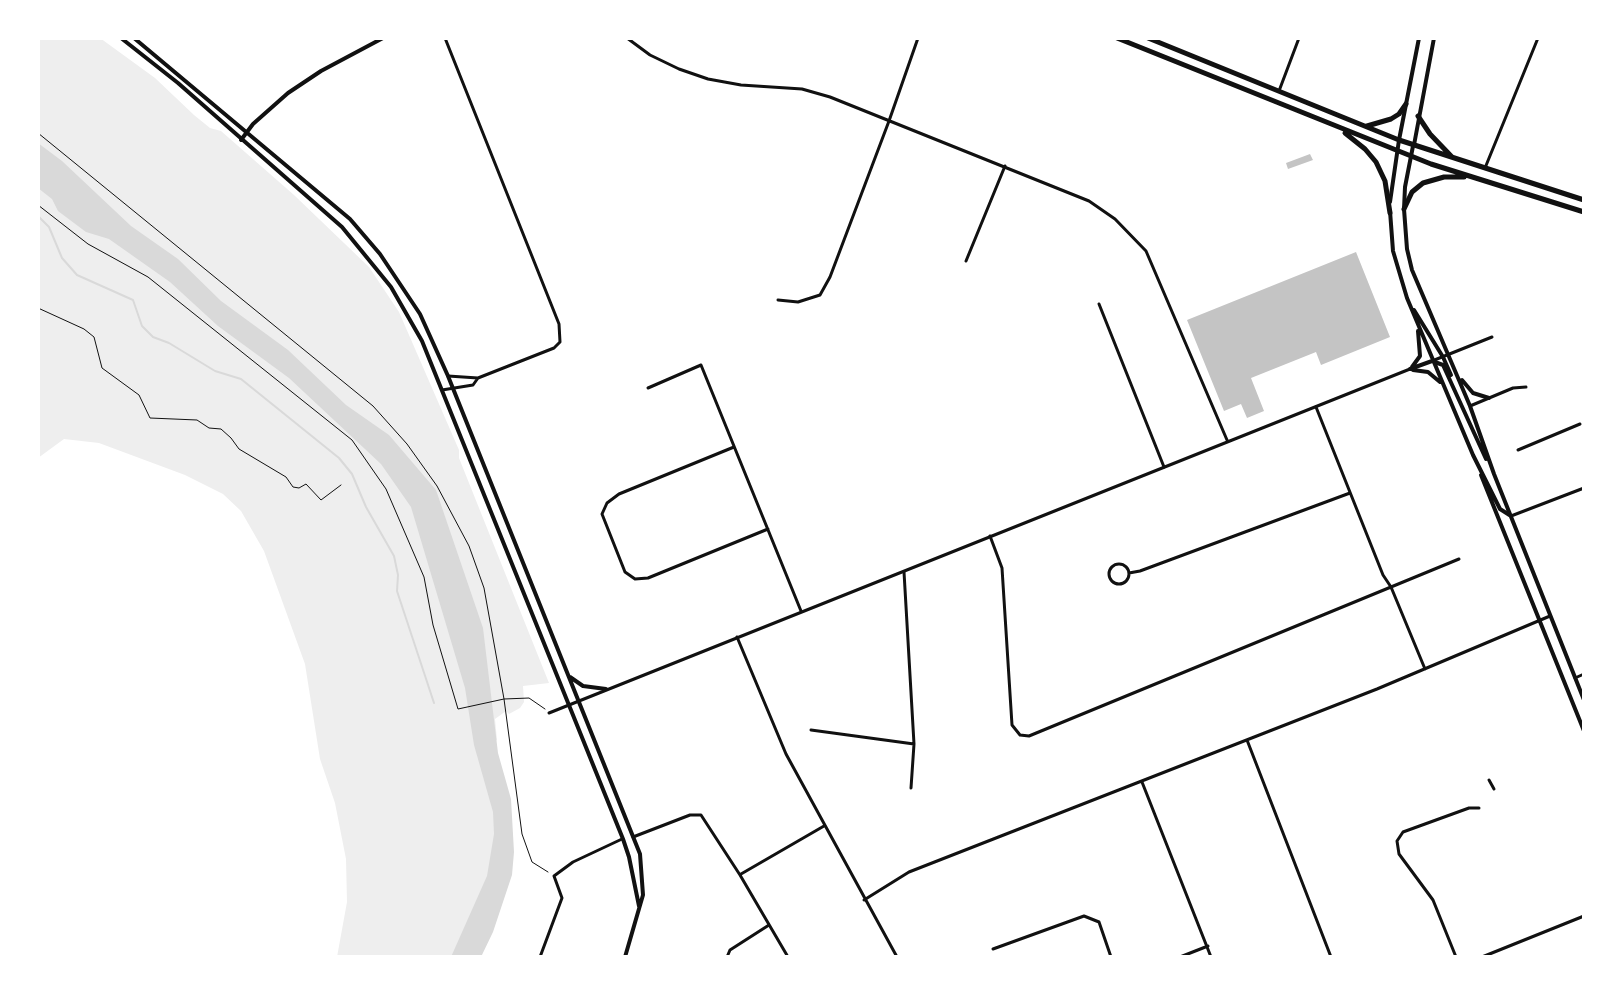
<!DOCTYPE html>
<style>
body{margin:0}
#map{position:relative;width:1622px;height:995px;overflow:hidden;background:#fff;font-family:Barlow,sans-serif}
canvas{display:block}
.frame{position:absolute;inset:0;border:40px solid #fff;pointer-events:none}
</style>
<div id="map">
<canvas width="1622" height="995"></canvas>
<div class="frame"></div>
</div>
<script>
const context = document.querySelector('canvas').getContext('2d');
context.lineJoin = 'round';
function paint(path, color) { context.fillStyle = color; context.fill(path, 'evenodd'); }
const poly = rows => new Path2D(rows.map(r => 'M' + r).join(''));
function stroke(path, color, width, dash) { context.strokeStyle = color; context.lineWidth = width; context.lineCap = dash ? 'butt' : 'round'; context.setLineDash(dash || []); context.stroke(path); }
paint(poly([
 [38,38,100,38,155,78,194,115,210,128,221,131,294,195,369,267,399,312,459,450,459,458,549,683,523,686,524,702,520,708,509,714,506,711,495,719,497,740,486,745,496,825,493,874,457,957,337,957,347,902,346,859,335,803,320,759,305,664,264,551,241,511,223,494,185,475,99,443,64,439,38,458]
]), '#eee');
paint(poly([
 [38,143,62,161,131,226,178,259,221,301,288,350,346,405,389,435,436,490,483,628,498,753,511,799,514,852,512,875,493,932,481,957,451,957,487,876,494,834,493,812,474,745,465,688,411,507,381,464,289,378,218,326,170,282,109,239,86,232,58,211,52,199,38,188]
]), '#d9d9d9');
stroke(poly([
 [38,216,49,227,62,258,77,275,133,300,142,326,153,337,169,343,215,371,241,379,339,458,352,474,366,507,394,556,398,575,397,591,434,703]
]), '#d9d9d9', 2);
paint(poly([
 [1310,154,1313,160,1288,169,1286,163],
 [1356,252,1390,337,1321,365,1316,352,1251,378,1264,411,1247,418,1241,404,1224,411,1187,320]
]), '#c4c4c4');
stroke(poly([
 [38,133,373,406,407,444,437,486,469,546,484,588,504,699,522,834,532,862,548,872],
 [38,205,88,244,148,277,352,440,386,489,424,577,433,625,458,709,504,699,529,698,545,709],
 [38,308,84,329,94,337,102,368,139,395,150,418,197,420,209,428,221,429,231,438,239,449,286,477,293,487,299,488,306,484,321,500,341,485]
]), '#111', 1);
stroke(poly([
 [445,38,559,324,560,342,554,348,478,378,448,376],
 [1279,91,1299,38],
 [1485,168,1538,38],
 [1584,225,1584,248],
 [966,261,1005,166],
 [778,300,798,302,820,295,830,277,889,121],
 [1099,304,1164,467],
 [1432,361,1492,337],
 [648,388,701,365,801,611],
 [442,390,473,385,478,378],
 [1470,406,1513,388,1526,387],
 [1316,407,1383,575,1391,587,1425,669],
 [734,447,619,494,607,503,602,514,625,572,635,579,648,578,768,529],
 [1518,450,1580,424],
 [1511,516,1584,488],
 [990,536,1002,568,1012,725,1020,735,1029,736,1459,559],
 '1109 574a10 10 0 1 1 20 0a10 10 0 1 1-20 0Z',
 [904,572,914,744,911,788],
 [1129,573,1140,571,1350,493],
 [737,637,786,754,897,957],
 [1575,678,1584,674],
 [811,730,914,744],
 [1247,740,1331,957],
 [1489,780,1494,789],
 [1142,782,1211,957],
 [633,837,690,815,701,815,740,875,788,957],
 [741,874,824,826],
 [864,900,909,872,1377,689,1550,616],
 [993,949,1084,916,1099,922,1111,957],
 [540,957,562,898,554,876,573,862,622,839],
 [727,957,730,950,769,925],
 [1180,957,1208,946],
 [1456,957,1433,900,1399,854,1397,841,1403,832,1469,808,1479,808]
]), '#111', 3);
stroke(poly([
 [627,38,650,55,679,69,708,79,741,85,802,89,830,97,1089,201,1115,219,1146,251,1227,440],
 [889,121,918,38],
 [549,713,1410,369],
 [1482,957,1584,916]
]), '#111', 3);
stroke(poly([
 [121,38,178,83,342,227,391,287,422,341,623,839,629,857,639,906],
 [134,38,350,219,380,254,420,314,448,376,640,854,643,895,625,957],
 [241,140,253,124,288,93,321,71,383,38],
 [1399,140,1419,38],
 [1414,145,1434,38],
 [570,677,583,686,606,689]
]), '#111', 4);
stroke(poly([
 [1413,146,1405,187,1404,209,1407,249,1412,270,1470,406,1494,474,1584,700],
 [1390,202,1399,140],
 [1390,211,1393,251,1407,298,1473,455,1500,509,1511,516],
 [1414,310,1443,357,1451,375],
 [1412,367,1420,356,1418,331],
 [1410,369,1432,361,1443,365,1486,459],
 [1413,370,1428,372,1440,382],
 [1462,380,1473,393,1489,398],
 [1481,475,1584,731]
]), '#111', 4);
stroke(poly([
 [1117,38,1431,164,1584,212],
 [1148,38,1399,140,1584,200],
 [1418,116,1430,134,1452,157],
 [1367,126,1391,119,1399,114,1406,104],
 [1345,133,1365,149,1376,162,1385,181,1390,213],
 [1404,209,1412,192,1423,183,1444,177,1464,177]
]), '#111', 5);
</script>
